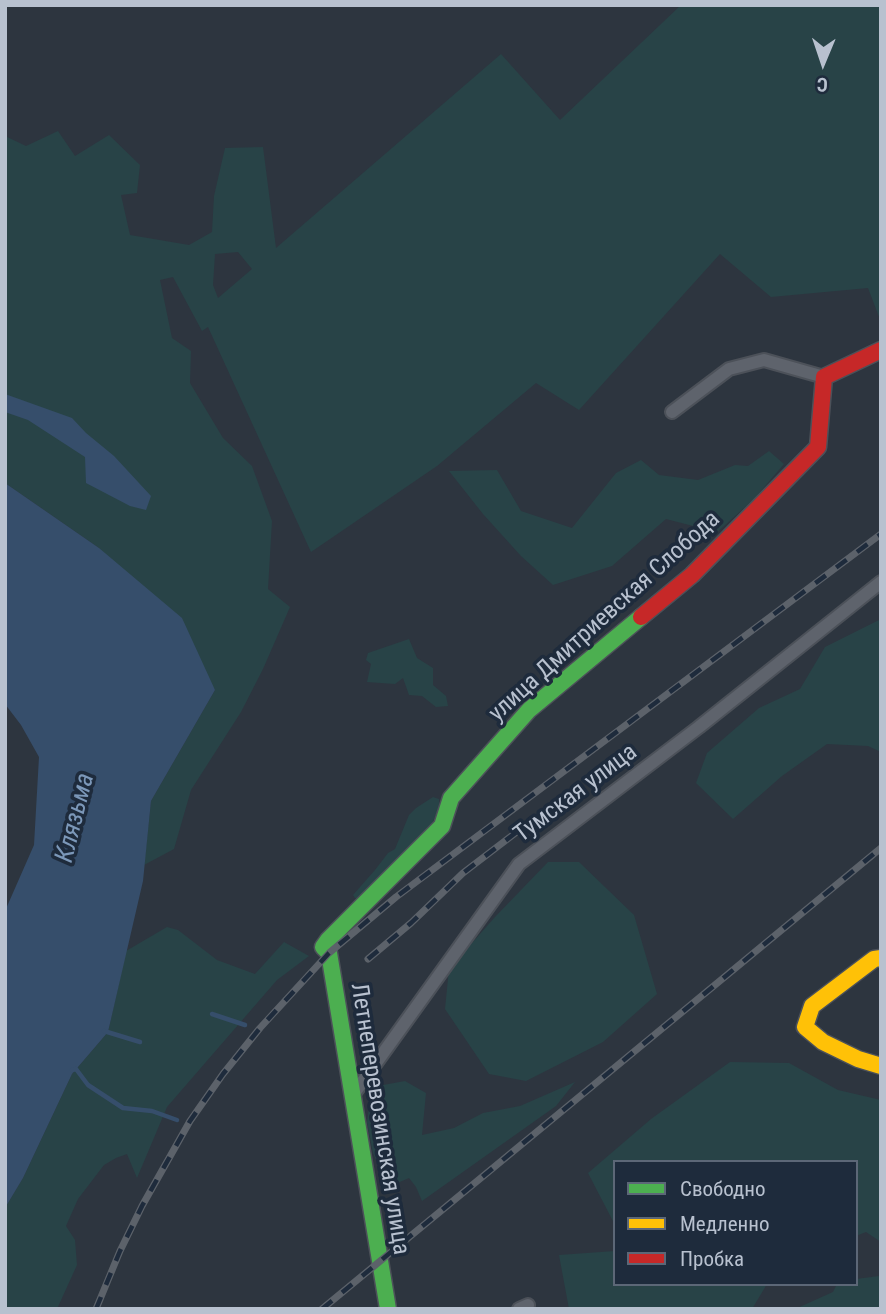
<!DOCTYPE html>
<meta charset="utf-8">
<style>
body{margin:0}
#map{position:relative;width:886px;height:1314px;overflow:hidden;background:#2d353f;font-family:"Roboto Condensed",sans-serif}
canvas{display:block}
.frame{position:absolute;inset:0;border:7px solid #b8c1cf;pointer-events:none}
.legend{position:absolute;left:613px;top:1160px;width:245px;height:126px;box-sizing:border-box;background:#1e2b3c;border:2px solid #5c6777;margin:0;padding:9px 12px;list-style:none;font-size:21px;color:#b8c1cf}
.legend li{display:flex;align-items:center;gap:14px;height:35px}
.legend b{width:35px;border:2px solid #5c6777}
.north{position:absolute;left:788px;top:28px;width:70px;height:70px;-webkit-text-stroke:5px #1e2b3c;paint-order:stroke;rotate:182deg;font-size:19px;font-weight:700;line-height:28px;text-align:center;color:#b8c1cf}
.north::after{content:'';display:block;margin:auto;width:24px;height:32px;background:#b8c1cf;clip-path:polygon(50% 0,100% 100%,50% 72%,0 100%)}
</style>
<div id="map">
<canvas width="886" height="1314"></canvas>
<div class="frame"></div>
<ul class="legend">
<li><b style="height:9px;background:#4caf50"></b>Свободно</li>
<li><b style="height:9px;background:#ffc107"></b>Медленно</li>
<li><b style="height:9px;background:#c62828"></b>Пробка</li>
</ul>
<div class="north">С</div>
</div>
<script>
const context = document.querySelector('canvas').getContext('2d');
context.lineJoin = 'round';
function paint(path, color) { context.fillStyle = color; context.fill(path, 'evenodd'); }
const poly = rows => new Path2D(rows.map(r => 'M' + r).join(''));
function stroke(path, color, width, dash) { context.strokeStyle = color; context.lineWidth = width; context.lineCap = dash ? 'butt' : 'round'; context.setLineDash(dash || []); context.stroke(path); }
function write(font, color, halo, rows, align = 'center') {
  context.font = font + ' "Roboto Condensed",sans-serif'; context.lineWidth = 7; context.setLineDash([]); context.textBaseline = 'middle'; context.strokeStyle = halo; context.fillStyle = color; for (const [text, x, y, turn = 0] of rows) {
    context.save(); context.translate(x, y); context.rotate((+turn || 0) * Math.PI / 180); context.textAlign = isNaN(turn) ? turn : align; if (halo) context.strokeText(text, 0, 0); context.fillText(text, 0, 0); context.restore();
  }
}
paint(poly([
 [681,5,881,5,881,322,868,288,771,297,720,254,579,410,536,383,437,466,311,552,208,327,202,331,173,277,160,280,172,338,191,351,190,383,223,438,252,466,272,521,268,589,290,607,263,669,241,712,191,790,174,849,144,865,151,801,215,690,99,548,5,483,5,136,26,146,58,131,75,156,109,135,140,165,137,193,121,195,130,235,189,245,212,232,214,196,225,148,263,147,276,248,501,54,560,120],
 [238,252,252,269,218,298,213,285,215,254],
 [769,451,784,464,754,499,714,535,697,527,666,519,612,566,553,585,521,556,483,514,449,471,497,470,521,511,572,528,616,473,641,460,659,475,698,480,735,465,748,466],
 [881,619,881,752,868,746,827,744,782,776,733,819,696,783,707,753,759,708,800,689,825,647],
 [409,639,417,658,433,668,433,685,446,696,448,706,436,707,422,696,409,695,403,678,395,684,367,682,371,664,366,660,368,653],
 [433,797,439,799,439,809,430,827,364,901,355,898,353,895,375,870,388,853,395,849,409,815,416,808],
 [548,862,579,862,634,915,657,994,603,1042,526,1081,489,1074,445,1009,449,969,495,917],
 [167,927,178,930,217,960,255,974,284,942,309,956,277,980,167,1107,137,1178,127,1154,116,1158,104,1165,78,1199,66,1226,75,1240,77,1265,57,1309,5,1309,5,1208,23,1178,72,1074,108,1032,126,951],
 [730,1062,789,1063,838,1090,881,1100,881,1242,866,1232,856,1236,856,1162,615,1162,615,1225,588,1173,651,1119],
 [405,1081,426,1093,422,1135,454,1128,483,1113,520,1106,575,1082,556,1106,422,1201,416,1187,409,1178,388,1187,373,1153,367,1122,372,1087],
 [615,1251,615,1284,767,1284,752,1309,569,1309,559,1255],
 [879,1276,881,1277,881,1309,795,1309,833,1292,837,1284,856,1284,856,1279]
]), '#284347');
paint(poly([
 [5,394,72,418,86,433,114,456,151,496,146,510,130,506,86,483,85,457,28,420,5,412],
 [5,483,99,548,182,618,215,690,151,801,143,881,108,1032,72,1074,23,1178,5,1208,5,911,34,845,39,757,21,725,5,704]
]), '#364e6b');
stroke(poly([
 [212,1014,245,1025],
 [104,1031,140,1042],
 [72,1070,76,1069,88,1085,123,1108,152,1111,177,1120]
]), '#364e6b', 4.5);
const street = poly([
 [672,412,729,369,764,360,824,377],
 [353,1095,519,864,699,727,881,582],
 [519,1309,528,1305]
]);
const fast = poly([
 [388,1309,329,953,323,947,328,940,442,826,451,798,529,710,641,617]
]);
const slow = poly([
 [881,958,874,959,812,1006,805,1027,823,1042,858,1059,881,1066]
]);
const jam = poly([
 [641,617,692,575,818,447,824,377,881,350]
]);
stroke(street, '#4c5159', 16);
stroke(fast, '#4c5159', 19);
stroke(slow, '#4c5159', 19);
stroke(jam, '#4c5159', 19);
stroke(street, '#5e636c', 12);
stroke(fast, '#4caf50', 16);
stroke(slow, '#ffc107', 16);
stroke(jam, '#c62828', 16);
const rail = poly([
 [368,959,411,923,463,873,535,818],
 [96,1309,120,1251,142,1206,190,1121,223,1074,260,1028,329,953,396,897,881,534],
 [322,1309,881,848]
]);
stroke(rail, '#5c626a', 7);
stroke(rail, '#1e2b3c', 4.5, [13]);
write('24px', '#b8c1cf', '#1e2b3c', [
 ["улица Дмитриевская Слобода",605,617,-42],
 ["Тумская улица",576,794,-37],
 ["Летнеперевозинская улица",379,1119,81]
]);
write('italic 26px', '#7c98b9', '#1e2b3c', [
 ["Клязьма",76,818,-76]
]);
</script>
